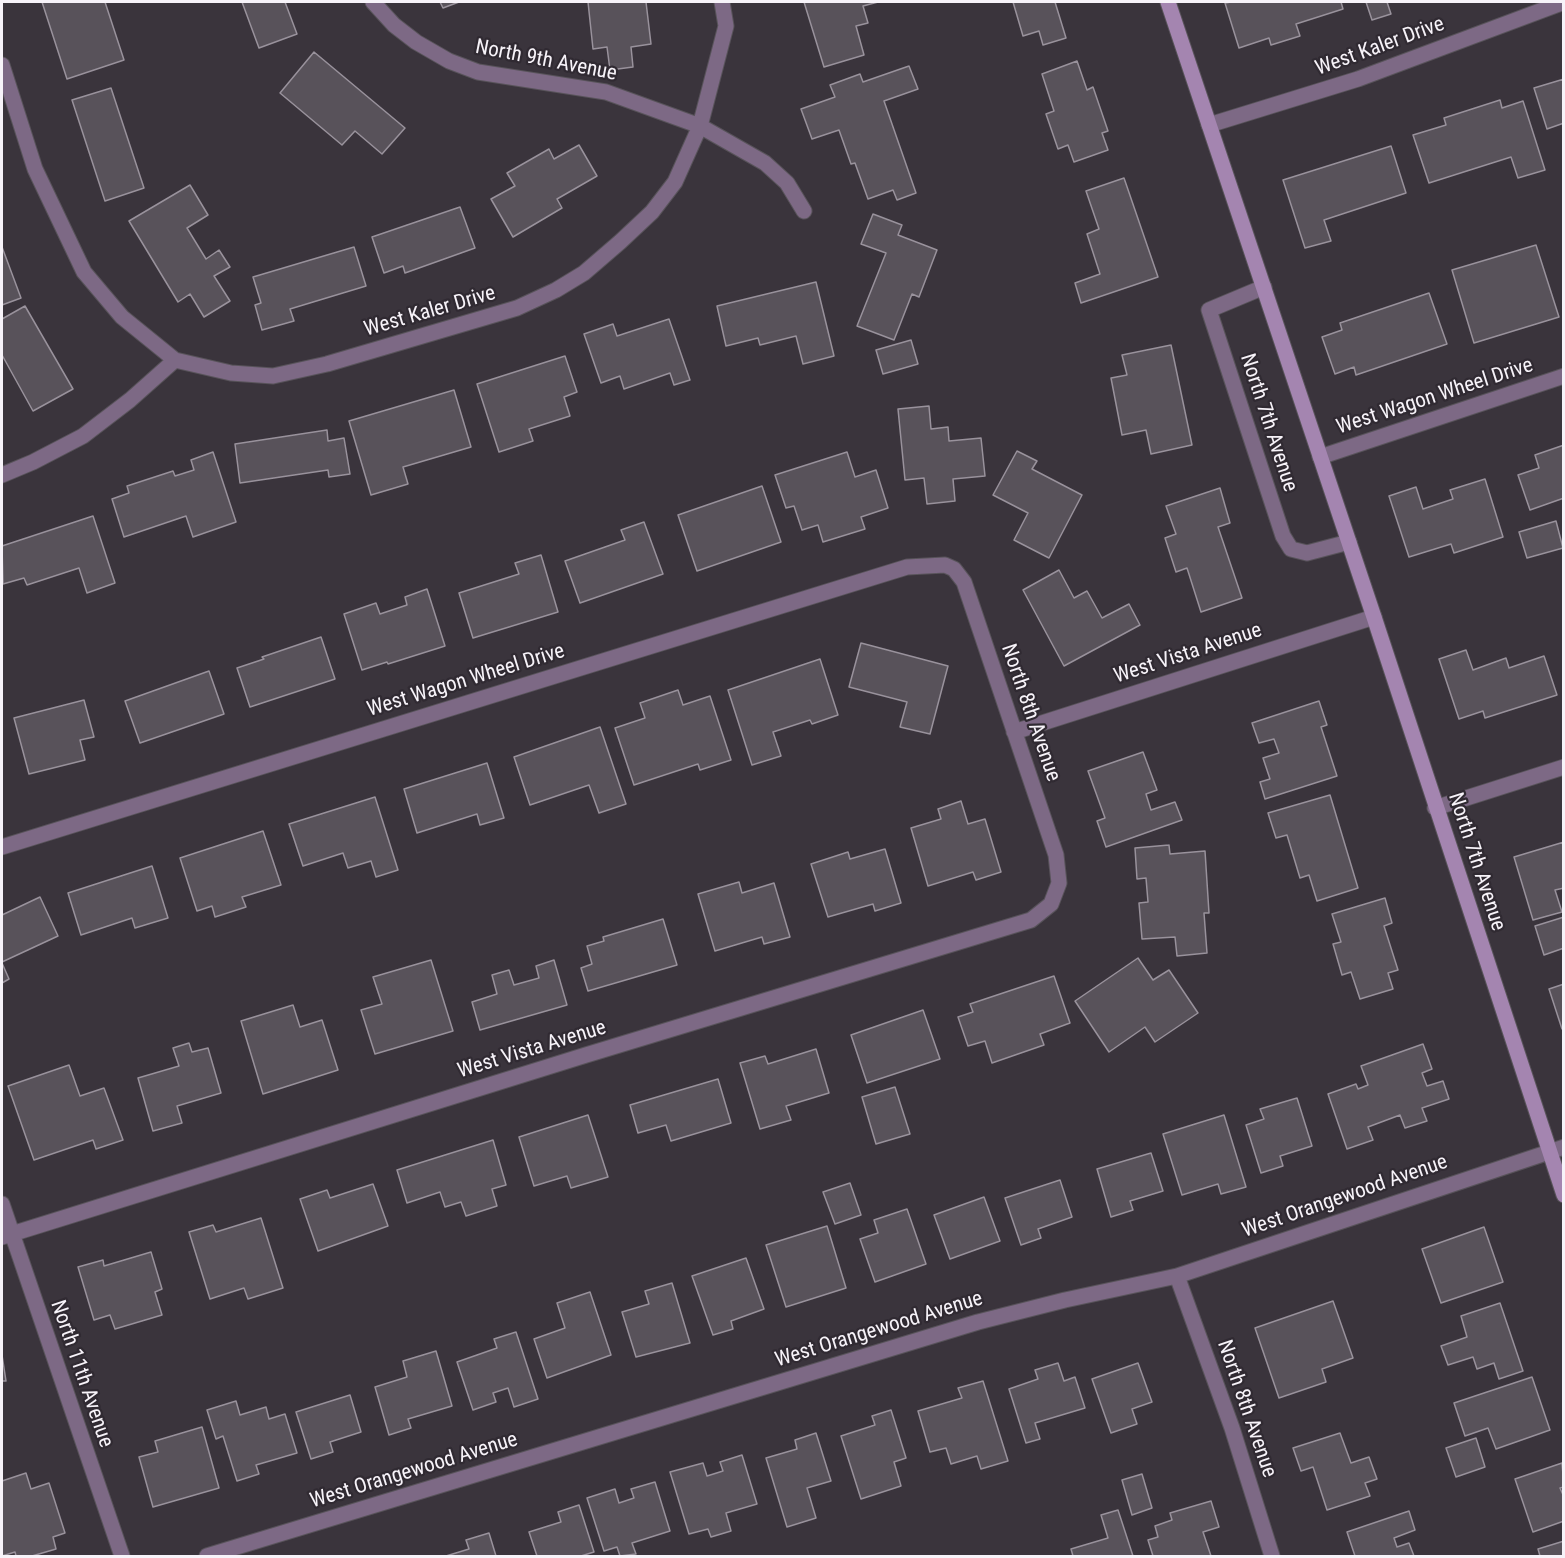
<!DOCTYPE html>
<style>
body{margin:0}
#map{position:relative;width:1565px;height:1558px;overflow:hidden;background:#3a343c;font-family:"Roboto Condensed",sans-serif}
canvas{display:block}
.frame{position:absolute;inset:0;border:3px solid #f7f3f9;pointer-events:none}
</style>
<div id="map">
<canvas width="1565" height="1558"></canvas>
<div class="frame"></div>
</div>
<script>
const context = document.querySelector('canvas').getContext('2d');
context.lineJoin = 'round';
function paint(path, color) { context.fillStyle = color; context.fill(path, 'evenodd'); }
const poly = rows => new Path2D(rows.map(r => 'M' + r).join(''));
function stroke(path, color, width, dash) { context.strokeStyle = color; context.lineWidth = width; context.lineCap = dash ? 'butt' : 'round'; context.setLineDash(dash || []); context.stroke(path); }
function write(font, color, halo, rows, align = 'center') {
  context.font = font + ' "Roboto Condensed",sans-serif'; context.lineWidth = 4.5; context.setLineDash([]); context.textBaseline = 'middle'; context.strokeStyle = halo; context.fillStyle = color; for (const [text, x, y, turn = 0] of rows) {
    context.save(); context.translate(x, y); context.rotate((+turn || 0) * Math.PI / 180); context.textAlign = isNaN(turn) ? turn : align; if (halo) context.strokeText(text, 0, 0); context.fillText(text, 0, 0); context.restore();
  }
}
const building = poly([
 [42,2,105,2,124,60,67,79,42,2],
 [242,2,285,2,297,34,259,48,242,2],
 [440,2,459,2,443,8,440,2],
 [588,2,646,2,651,44,631,47,633,67,610,70,607,47,593,49,588,2],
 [804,2,878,2,863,6,868,23,856,26,864,55,824,67,804,2],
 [1013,2,1055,2,1066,38,1043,45,1039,31,1023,36,1013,2],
 [1231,2,1341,2,1343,9,1296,24,1300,36,1271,45,1269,38,1239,48,1225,3,1231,2],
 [1366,2,1387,2,1391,14,1372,20,1366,2],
 [314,52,405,128,382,154,355,131,342,145,280,93,314,52],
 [1077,61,1087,90,1093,87,1108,131,1102,133,1108,150,1074,162,1068,145,1058,149,1046,114,1054,111,1042,74,1077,61],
 [909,66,918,89,884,101,916,193,897,200,893,190,868,199,855,163,851,164,839,130,812,139,801,109,835,97,830,85,860,74,863,82,909,66],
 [1564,79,1564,123,1547,129,1534,88,1564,79],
 [111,88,144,188,105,201,72,100,111,88],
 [1500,100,1502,108,1523,101,1545,170,1518,178,1511,157,1429,183,1413,135,1446,125,1444,118,1500,100],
 [579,145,597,176,557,199,562,208,513,237,491,199,515,186,507,173,549,149,554,159,579,145],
 [1391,146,1406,193,1324,220,1331,241,1305,248,1283,180,1391,146],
 [1124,178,1158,277,1081,303,1075,283,1100,274,1087,234,1099,229,1086,191,1124,178],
 [190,185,208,215,187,228,206,259,219,250,230,267,214,276,230,301,204,317,190,294,178,302,129,221,190,185],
 [460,207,475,248,405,273,403,266,384,273,372,237,460,207],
 [873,214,902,225,898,235,937,250,919,297,912,294,894,340,857,326,886,253,861,244,873,214],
 [1536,245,1559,317,1474,343,1452,270,1536,245],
 [2,247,21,298,2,305,2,247],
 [354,247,366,286,290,309,294,321,262,330,255,305,261,303,253,277,354,247],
 [816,282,834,356,803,364,796,336,760,345,758,338,726,346,717,306,816,282],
 [1429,293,1447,344,1356,375,1354,367,1335,374,1322,337,1342,330,1340,323,1429,293],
 [25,306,73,389,33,411,2,355,2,319,25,306],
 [669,319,690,380,674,385,670,373,624,389,620,376,601,383,584,334,613,324,617,336,669,319],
 [911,340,918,364,883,374,876,350,911,340],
 [1171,345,1192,445,1151,454,1146,430,1122,435,1111,378,1127,375,1122,355,1171,345],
 [565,356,577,392,564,397,570,416,529,429,533,441,499,452,477,384,565,356],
 [454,390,471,447,403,467,408,484,371,495,349,421,454,390],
 [929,406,931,429,948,427,949,441,981,438,985,476,953,479,955,501,927,504,924,478,905,480,898,409,929,406],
 [327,430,328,441,344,438,350,474,329,477,328,470,240,483,235,444,327,430],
 [1564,445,1564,498,1530,510,1518,475,1539,468,1535,455,1564,445],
 [1017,451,1037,461,1032,469,1082,495,1049,558,1014,540,1028,513,993,495,1017,451],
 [213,452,236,522,193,537,186,516,124,537,112,499,129,493,127,486,173,471,175,476,194,470,191,460,213,452],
 [847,452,855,477,876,470,888,508,861,517,865,529,823,542,818,525,802,530,794,506,786,508,775,475,847,452],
 [1485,479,1503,537,1454,553,1451,544,1409,557,1389,496,1416,487,1423,509,1453,499,1450,490,1485,479],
 [762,486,781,542,697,571,678,515,762,486],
 [1220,488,1230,523,1218,527,1242,598,1201,612,1187,568,1176,572,1165,538,1176,534,1166,506,1220,488],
 [93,516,115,583,87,593,79,568,27,585,24,578,3,584,2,546,93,516],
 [1556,521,1563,548,1527,558,1519,532,1556,521],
 [644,522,663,574,580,603,565,561,625,540,621,530,644,522],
 [541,555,558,612,473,638,459,593,519,574,515,563,541,555],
 [1059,570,1074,598,1087,591,1102,618,1129,604,1140,625,1064,666,1023,590,1059,570],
 [427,589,445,646,388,664,387,662,362,670,344,614,376,603,380,614,407,605,405,597,427,589],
 [321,637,335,679,250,707,237,668,264,659,262,657,321,637],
 [861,643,948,666,930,734,900,727,907,702,849,687,861,643],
 [1466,650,1473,670,1506,658,1509,668,1544,656,1557,695,1485,718,1483,711,1459,719,1439,659,1466,650],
 [820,659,838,715,812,724,810,720,773,732,781,756,752,765,728,690,820,659],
 [209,671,224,714,140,743,125,701,209,671],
 [678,690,683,705,710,696,731,760,700,770,698,764,634,785,615,728,645,718,640,703,678,690],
 [84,700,94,737,80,740,85,760,29,774,14,718,84,700],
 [1319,701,1327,725,1321,727,1337,776,1265,799,1260,782,1270,779,1263,758,1279,753,1274,739,1259,743,1252,723,1319,701],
 [600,727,626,804,599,813,589,785,530,805,514,757,600,727],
 [1143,752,1157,790,1146,794,1151,810,1175,802,1182,820,1106,847,1097,821,1105,818,1088,771,1143,752],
 [487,763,504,818,480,825,477,814,417,833,404,789,487,763],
 [1330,795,1358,888,1317,901,1309,875,1300,878,1287,835,1276,838,1268,813,1330,795],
 [375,797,398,870,376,877,371,861,348,868,343,853,303,866,289,824,375,797],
 [961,801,968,824,985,819,1001,872,976,880,973,872,928,886,911,828,941,819,938,809,961,801],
 [263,831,281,885,242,897,246,907,215,917,212,906,197,911,180,858,263,831],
 [1564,842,1564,888,1555,890,1562,912,1533,920,1514,857,1564,842],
 [1169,845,1170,854,1205,851,1209,913,1204,913,1207,953,1177,956,1175,937,1142,939,1139,903,1148,902,1146,878,1137,879,1135,848,1169,845],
 [885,849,901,903,875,911,873,904,828,917,811,864,848,852,850,859,885,849],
 [152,866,168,918,135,928,132,918,81,935,68,893,152,866],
 [739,882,742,893,774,883,790,937,764,944,762,937,715,951,698,894,739,882],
 [40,897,58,936,2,962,2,915,40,897],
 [1385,898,1392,923,1384,926,1398,970,1388,973,1393,989,1360,999,1351,972,1342,975,1333,944,1341,942,1332,914,1385,898],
 [1564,917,1564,948,1544,955,1535,926,1564,917],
 [663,919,677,965,588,991,581,968,592,964,587,946,604,941,603,937,663,919],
 [1138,958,1153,980,1169,970,1198,1013,1155,1042,1145,1027,1109,1052,1075,1001,1138,958],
 [431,960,453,1031,375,1054,361,1010,382,1004,373,977,431,960],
 [554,960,567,1005,480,1030,472,1002,497,994,492,975,509,970,514,985,539,978,536,966,554,960],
 [2,963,9,979,2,983,2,963],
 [1054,976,1070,1023,1040,1034,1044,1045,992,1063,985,1041,968,1046,958,1017,973,1012,970,1004,1054,976],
 [1564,984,1564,1028,1562,1029,1549,989,1564,984],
 [293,1005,300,1027,322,1020,338,1070,263,1094,241,1021,293,1005],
 [923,1010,940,1059,867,1083,851,1035,923,1010],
 [189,1043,192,1052,208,1048,221,1093,177,1106,182,1123,153,1131,138,1078,179,1066,173,1048,189,1043],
 [1423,1044,1432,1069,1422,1073,1427,1086,1443,1081,1449,1099,1422,1108,1427,1121,1405,1128,1400,1115,1368,1127,1373,1140,1347,1149,1328,1094,1356,1084,1358,1089,1368,1085,1361,1066,1423,1044],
 [816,1049,829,1093,786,1106,791,1120,760,1129,740,1063,765,1056,768,1064,816,1049],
 [69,1065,80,1096,104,1088,123,1140,96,1149,93,1140,34,1160,8,1086,69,1065],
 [718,1079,731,1123,671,1141,666,1125,638,1133,630,1105,718,1079],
 [895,1087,910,1134,876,1144,862,1097,895,1087],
 [1297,1098,1312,1146,1280,1156,1283,1166,1261,1173,1246,1125,1264,1119,1260,1109,1297,1098],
 [588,1115,608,1177,571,1188,567,1176,534,1186,519,1137,588,1115],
 [1224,1115,1246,1187,1221,1194,1218,1184,1182,1195,1163,1134,1224,1115],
 [493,1140,506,1185,492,1189,497,1206,466,1216,461,1202,445,1207,440,1192,407,1203,397,1170,493,1140],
 [1151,1153,1163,1191,1130,1201,1133,1210,1111,1217,1097,1169,1151,1153],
 [1060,1180,1072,1217,1038,1229,1041,1238,1021,1245,1005,1198,1060,1180],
 [850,1183,861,1215,835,1224,823,1192,850,1183],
 [373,1184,388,1226,318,1251,300,1199,327,1190,330,1198,373,1184],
 [984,1197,1000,1241,950,1259,934,1215,984,1197],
 [907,1209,926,1264,875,1282,860,1239,878,1233,874,1220,907,1209],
 [261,1218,283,1288,248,1299,244,1288,210,1299,189,1232,213,1225,216,1232,261,1218],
 [827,1226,846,1288,786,1307,766,1245,827,1226],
 [1484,1227,1503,1282,1441,1303,1422,1249,1484,1227],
 [151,1252,162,1289,155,1292,162,1315,115,1329,110,1315,94,1320,78,1267,103,1260,104,1266,151,1252],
 [746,1258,764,1309,731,1321,733,1329,713,1335,692,1276,746,1258],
 [672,1283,690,1343,636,1357,622,1312,649,1304,645,1291,672,1283],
 [590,1292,611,1355,547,1378,534,1339,565,1328,557,1303,590,1292],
 [1333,1301,1353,1358,1322,1369,1326,1382,1279,1398,1255,1328,1333,1301],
 [1500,1303,1523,1371,1499,1379,1494,1363,1477,1369,1473,1357,1448,1365,1441,1346,1467,1337,1461,1316,1500,1303],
 [516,1332,538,1399,514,1407,508,1388,493,1393,496,1402,473,1410,457,1362,497,1348,494,1339,516,1332],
 [436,1351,452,1406,408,1419,411,1428,389,1435,375,1387,407,1377,403,1361,436,1351],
 [2,1355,6,1381,2,1381,2,1355],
 [1058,1363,1064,1381,1075,1377,1085,1408,1035,1423,1040,1439,1026,1443,1009,1389,1038,1379,1035,1370,1058,1363],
 [1138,1363,1152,1402,1132,1409,1137,1424,1111,1433,1092,1379,1138,1363],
 [1532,1377,1550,1430,1496,1449,1488,1428,1465,1436,1454,1403,1532,1377],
 [983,1381,1008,1461,981,1469,977,1456,951,1464,946,1448,930,1452,918,1411,962,1398,958,1388,983,1381],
 [350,1395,361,1432,330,1442,333,1452,311,1459,296,1412,350,1395],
 [236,1401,240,1415,266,1407,269,1419,285,1414,297,1453,256,1465,259,1474,237,1481,223,1436,216,1439,207,1410,236,1401],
 [891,1410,906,1458,894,1462,901,1486,861,1499,841,1436,875,1425,872,1416,891,1410],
 [202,1427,219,1488,153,1507,139,1457,158,1452,155,1441,202,1427],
 [816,1433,831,1481,807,1488,816,1518,787,1527,766,1458,797,1449,795,1440,816,1433],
 [1340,1433,1351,1463,1369,1457,1377,1479,1365,1483,1370,1496,1327,1510,1313,1467,1301,1471,1293,1448,1340,1433],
 [1476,1438,1485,1467,1456,1477,1446,1448,1476,1438],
 [742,1455,757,1504,726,1513,731,1531,711,1537,708,1529,689,1534,670,1472,703,1463,707,1476,723,1471,720,1462,742,1455],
 [1562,1463,1564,1487,1560,1488,1564,1497,1564,1521,1533,1532,1515,1479,1562,1463],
 [26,1473,31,1489,49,1483,65,1533,53,1537,56,1549,32,1556,16,1556,15,1552,2,1556,2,1481,26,1473],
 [1142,1474,1152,1508,1132,1515,1122,1480,1142,1474],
 [655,1482,670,1531,632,1543,636,1554,620,1556,617,1547,604,1551,587,1498,615,1489,619,1503,634,1498,631,1489,655,1482],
 [1211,1501,1219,1527,1203,1532,1211,1556,1153,1556,1148,1540,1158,1537,1155,1526,1172,1520,1170,1513,1211,1501],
 [579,1505,594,1552,581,1556,537,1556,529,1532,561,1522,558,1512,579,1505],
 [1118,1510,1133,1556,1073,1556,1071,1549,1108,1538,1101,1515,1118,1510],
 [1409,1511,1415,1530,1394,1538,1397,1547,1409,1543,1414,1556,1355,1556,1347,1532,1409,1511],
 [489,1533,496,1556,446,1556,469,1549,466,1540,489,1533],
 [1564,1541,1564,1556,1540,1556,1538,1549,1564,1541]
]);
paint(building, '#58525a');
stroke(building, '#99929c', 1.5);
const minor = poly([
 [373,2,394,25,416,42,449,61,478,72,606,92,700,126,765,163,787,183,804,211],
 [2,65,35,169,84,272,122,317,175,360],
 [1209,125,1358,79,1564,2],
 [1264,287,1209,310,1283,536,1291,549,1307,553,1349,542],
 [1320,457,1564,376],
 [2,475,33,462,83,436,130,400,175,360,231,373,273,376,327,364,517,308,556,290,584,273,620,242,652,212,675,182,700,126,726,26,722,2],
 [1014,732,1374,617],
 [1435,808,1564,767],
 [2,847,907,567,945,565,954,569,964,582,1056,855,1059,883,1051,904,1031,920,586,1055,2,1237],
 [2,1204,122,1556],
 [1177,1276,1232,1428,1272,1556],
 [207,1556,978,1322,1065,1300,1177,1276,1564,1147]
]);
const secondary = poly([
 [1168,2,1374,617,1564,1195]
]);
stroke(minor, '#58535a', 17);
stroke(secondary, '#58535a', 17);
stroke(minor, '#7d6985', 15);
stroke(secondary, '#a485b0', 15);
write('21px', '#f7f3f9', '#302a32', [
 ["West Kaler Drive",1380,47,-20],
 ["North 9th Avenue",546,61,11],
 ["West Kaler Drive",430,312,-16],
 ["West Wagon Wheel Drive",1435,397,-18],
 ["North 7th Avenue",1268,423,72],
 ["West Vista Avenue",1188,654,-18],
 ["West Wagon Wheel Drive",466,681,-17],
 ["North 8th Avenue",1030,713,71],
 ["North 7th Avenue",1476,862,72],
 ["West Vista Avenue",532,1050,-17],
 ["West Orangewood Avenue",1345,1197,-19],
 ["West Orangewood Avenue",879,1330,-17],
 ["North 11th Avenue",81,1374,71],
 ["North 8th Avenue",1246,1409,71],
 ["West Orangewood Avenue",414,1471,-17]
]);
</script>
